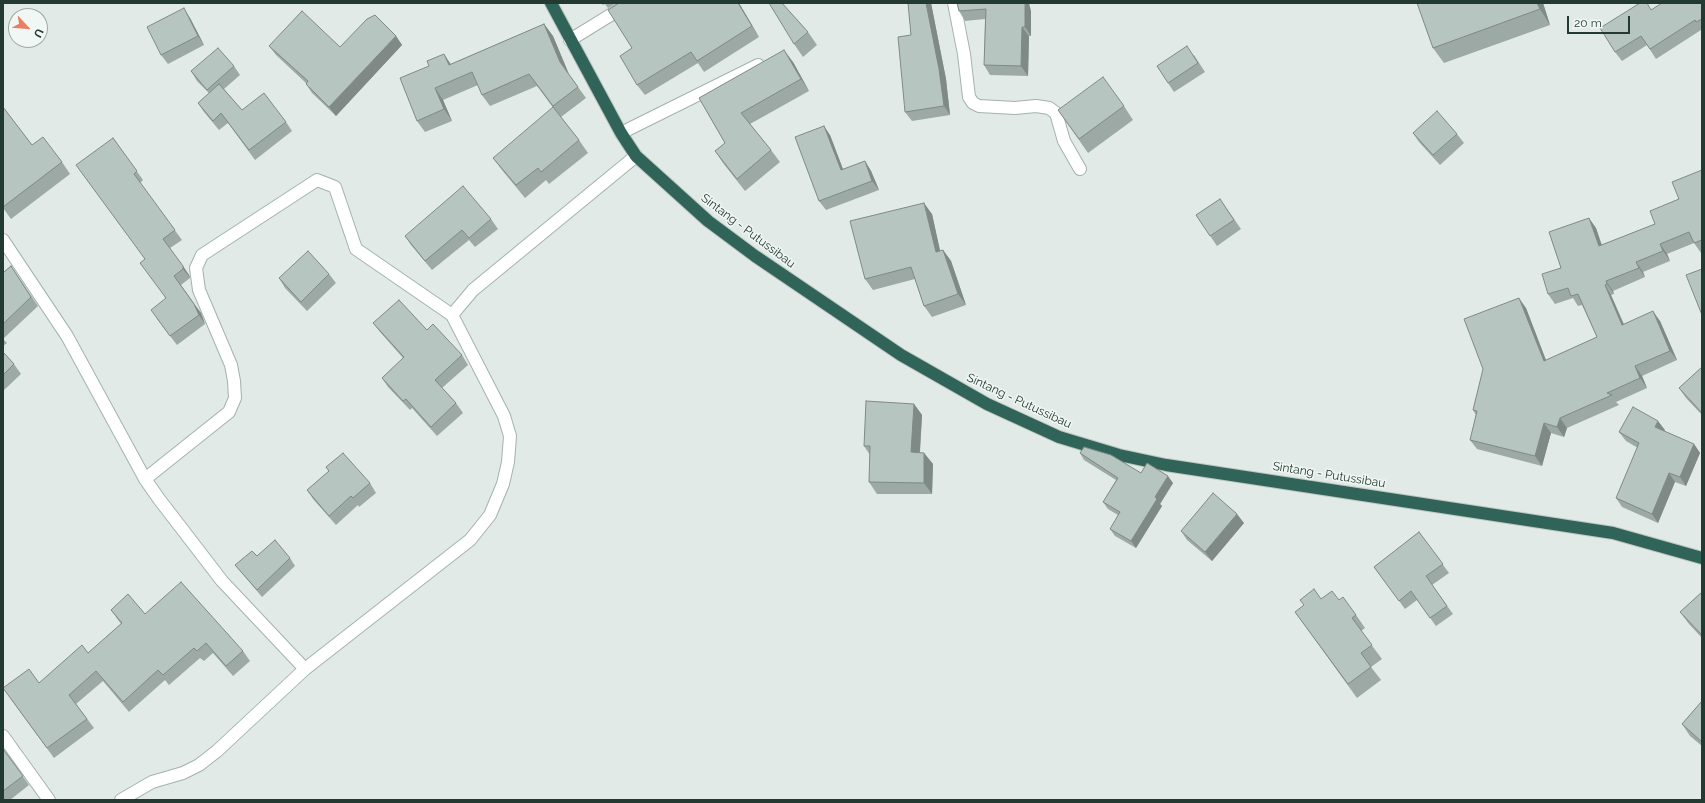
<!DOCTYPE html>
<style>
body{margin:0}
#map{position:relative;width:1705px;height:803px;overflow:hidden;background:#e1eae6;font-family:Raleway,sans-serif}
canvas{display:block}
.frame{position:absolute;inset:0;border:4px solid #233a33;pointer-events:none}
.north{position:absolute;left:8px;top:8px;width:40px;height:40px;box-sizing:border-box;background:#f1f7f4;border:1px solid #9faba7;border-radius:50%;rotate:116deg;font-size:11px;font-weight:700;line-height:16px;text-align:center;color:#233a33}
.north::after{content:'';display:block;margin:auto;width:14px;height:18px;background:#e87f62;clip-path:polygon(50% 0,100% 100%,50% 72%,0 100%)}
.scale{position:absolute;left:1567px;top:16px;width:63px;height:18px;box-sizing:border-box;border:2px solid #233a33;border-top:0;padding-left:5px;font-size:12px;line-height:14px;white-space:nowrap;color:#233a33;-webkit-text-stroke:3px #f1f7f4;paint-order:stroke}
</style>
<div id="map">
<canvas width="1705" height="803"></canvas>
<div class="frame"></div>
<div class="north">U</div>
<div class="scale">20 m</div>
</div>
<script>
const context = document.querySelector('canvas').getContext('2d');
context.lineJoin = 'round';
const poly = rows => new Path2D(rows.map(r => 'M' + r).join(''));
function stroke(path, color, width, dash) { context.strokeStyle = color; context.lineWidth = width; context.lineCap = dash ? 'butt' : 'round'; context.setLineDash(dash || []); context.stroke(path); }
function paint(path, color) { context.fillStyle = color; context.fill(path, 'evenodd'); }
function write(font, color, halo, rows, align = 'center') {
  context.font = font + ' Raleway,sans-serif'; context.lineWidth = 3; context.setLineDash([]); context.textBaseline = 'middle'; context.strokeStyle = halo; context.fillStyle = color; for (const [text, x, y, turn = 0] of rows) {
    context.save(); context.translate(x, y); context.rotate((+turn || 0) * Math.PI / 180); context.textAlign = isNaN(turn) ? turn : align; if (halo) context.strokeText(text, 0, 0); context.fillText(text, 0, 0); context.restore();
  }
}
const minor = poly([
 [954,3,964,54,969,97,973,103,979,106,1015,108,1036,106,1049,108,1056,113,1064,141,1080,169],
 [570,40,630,3],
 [621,133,758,65],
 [3,240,67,336,145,479,159,499,222,581,305,669],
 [145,479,229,412,235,398,234,381,231,365,199,290,196,268,202,255,317,180,335,187,356,249,452,315],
 [3,736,49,800],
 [121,800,152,782,183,773,199,765,217,751,305,669,470,540,490,515,503,484,508,462,510,436,504,416,452,315,473,290,636,156]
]);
const highway = poly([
 [551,3,621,133,636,156,708,221,755,256,901,355,987,404,1059,437,1119,455,1166,465,1613,533,1702,558]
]);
stroke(minor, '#a4b2ad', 14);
stroke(highway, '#bdc4c2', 14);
stroke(minor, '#fff', 12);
stroke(highway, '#316458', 12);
paint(poly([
 [601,3,616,3,608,8,605,4,603,5],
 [619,3,739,3,759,37,704,72,698,63,645,95,637,85,632,48],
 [908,3,931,3,946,79,950,115,912,121,905,112,911,35],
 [957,3,1031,11,1031,36,1029,36,1028,76,990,75,984,65,985,19,965,21,959,11],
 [1417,3,1543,3,1550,25,1444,63,1433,48],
 [1702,3,1702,31,1701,30,1656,59,1647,45,1622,61,1615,52,1651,10],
 [190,18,204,45,168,64,161,55],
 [544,24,553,36,568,73,586,98,561,117,579,140,588,153,549,184,546,180,525,198,502,170,493,158,560,117,537,86,490,106,482,95,478,85,443,100,452,121,425,132,417,121,429,66,451,64],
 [808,32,817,45,803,57,794,44],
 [396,36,402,45,336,116,312,93,306,84,306,83,276,55,269,46,340,47],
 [1194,55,1205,72,1174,92,1168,83],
 [793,62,809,91,750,124,771,150,780,162,745,191,723,163,715,151,725,143,699,98],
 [234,66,240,75,224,89,242,110,286,122,292,131,255,160,228,123,219,130,204,112,198,103,209,93,197,81,191,71],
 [1124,106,1133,120,1088,153,1058,110],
 [3,107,32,145,62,162,70,174,11,219,3,208],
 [1413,133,1457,134,1464,143,1440,165,1419,142],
 [830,135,843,169,865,161,871,171,879,190,826,210,819,201],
 [113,138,143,180,140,183,182,240,170,248,189,275,190,278,181,285,201,313,205,324,177,345,157,319,166,299,145,259],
 [1702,170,1702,252,1701,253,1694,243,1667,254,1670,261,1643,272,1645,277,1613,291,1614,294,1611,295,1624,324,1660,321,1677,360,1642,376,1647,388,1616,402,1619,405,1567,428,1564,437,1551,433,1542,466,1477,449,1470,440,1476,415,1473,410,1526,308,1546,360,1597,337,1582,305,1578,306,1573,298,1555,304,1548,294,1561,268,1596,228,1602,245,1655,224,1679,199],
 [1220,199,1241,229,1217,246,1196,215],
 [932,214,940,251,943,250,951,261,966,305,932,317,924,306,915,279,873,290,865,279],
 [491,219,498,229,475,247,469,240,432,270,411,245,405,236],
 [11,266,38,306,3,339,7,343,3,346,3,271,4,272],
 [329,274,336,283,307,311,285,288,279,278],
 [373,323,427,330,462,355,468,365,442,388,456,403,463,413,437,436,412,408,410,410,388,387,382,378,403,358,380,332],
 [3,352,14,364,21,374,3,391],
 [1702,367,1702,415,1686,398,1679,388],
 [914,404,922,415,920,453,924,453,933,464,932,494,877,494,869,482,870,455,864,446],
 [1665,430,1664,431,1694,444,1700,453,1686,486,1675,482,1658,523,1622,507,1616,498,1638,448,1626,441,1619,432],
 [1080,453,1173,483,1160,504,1162,506,1136,548,1115,536,1110,529,1118,515,1108,509,1103,502,1116,480,1084,460],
 [326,467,370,483,376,493,359,507,358,505,336,525,313,499,307,490,329,471],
 [1244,523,1212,561,1187,540,1181,531],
 [1419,532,1449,573,1432,585,1453,614,1436,626,1417,600,1405,609,1374,567],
 [257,556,290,558,295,566,262,597,241,572,235,565],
 [1702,592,1702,638,1689,624,1680,612],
 [1321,599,1339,600,1356,615,1365,628,1361,631,1382,659,1371,667,1381,680,1357,698,1295,612],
 [111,610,145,614,243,651,250,661,233,676,213,653,204,661,200,658,169,685,165,680,129,712,103,681,76,704,94,728,54,758,10,698,39,683,88,653,121,624],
 [1702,701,1702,746,1690,736,1682,724],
 [3,749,29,785,10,800,3,800]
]), '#9da9a4');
paint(poly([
 [738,3,739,3,759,37,752,26],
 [926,3,931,3,946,79,950,115,944,106],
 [1025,3,1029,3,1031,11,1031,36,1025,27],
 [1537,3,1543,3,1550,25,1540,9],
 [184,8,190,18,204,45,198,36],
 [544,24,553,36,569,74,560,62],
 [1022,27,1029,36,1028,76,1021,66],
 [396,36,402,45,336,116,329,107],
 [784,50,793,62,809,91,801,79],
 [444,54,452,66,449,65],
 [435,88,443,100,452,121,444,109],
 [824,126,830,135,847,180,841,170],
 [865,161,871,171,879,190,872,181],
 [924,203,932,214,943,264,936,252],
 [1589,218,1596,228,1605,256,1599,246],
 [1660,244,1667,254,1670,261,1663,251],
 [943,250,951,261,966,305,958,294],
 [1636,262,1643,272,1645,277,1639,268],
 [183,266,189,275,190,278,183,269],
 [1606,281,1613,291,1614,294,1607,284],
 [1605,285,1611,295,1628,335,1622,325],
 [1519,298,1526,308,1550,371,1544,361],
 [194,304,201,313,205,324,199,315],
 [1653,311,1660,321,1677,360,1670,351],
 [1635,366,1642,376,1647,388,1640,378],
 [914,404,922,415,919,464,911,452],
 [1560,418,1567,428,1564,437,1557,427],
 [1658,421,1665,430,1661,437,1655,427],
 [1544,423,1551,433,1542,466,1535,456],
 [1694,444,1700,453,1686,486,1680,477],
 [924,453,933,464,932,494,924,483],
 [1669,473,1675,482,1658,523,1652,514],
 [1168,476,1173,483,1160,504,1162,506,1136,548,1131,541,1155,497],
 [1237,514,1244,523,1212,561,1205,552]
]), '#7f8a86');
const building = poly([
 [619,3,738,3,752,26,697,61,691,52,637,85,620,56,632,48,608,10,619,3],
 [769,3,782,3,808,32,794,44,769,3],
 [908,3,926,3,939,69,944,106,905,112,898,37,911,35,908,3],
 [957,3,1025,3,1025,27,1022,27,1021,66,984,65,986,9,959,11,957,3],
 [1417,3,1537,3,1540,9,1433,48,1417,3],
 [1640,3,1647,3,1651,10,1662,3,1702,3,1702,19,1696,22,1695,20,1650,49,1641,36,1615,52,1600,28,1640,3],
 [184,8,198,36,161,55,147,27,184,8],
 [302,11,340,47,367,19,375,15,396,36,329,107,306,84,308,81,269,46,302,11],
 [544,24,560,62,578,87,553,106,529,74,482,95,472,72,435,88,444,109,417,121,400,78,429,66,427,61,444,54,449,65,544,24],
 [1187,46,1198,63,1168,83,1157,66,1187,46],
 [218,48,234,66,207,90,191,71,218,48],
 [784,50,801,79,741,113,771,150,737,179,715,151,725,143,699,98,784,50],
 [1103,77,1124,106,1079,139,1058,110,1103,77],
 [219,84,242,110,264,93,286,122,249,150,221,113,213,121,198,103,219,84],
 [3,107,32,145,43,137,62,162,3,207,3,107],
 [553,107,579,140,541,172,538,168,516,185,493,158,553,107],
 [1437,111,1457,134,1433,155,1413,133,1437,111],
 [824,126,841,170,865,161,872,181,819,201,795,137,824,126],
 [113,138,137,171,134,174,175,230,163,239,183,266,183,269,174,276,194,304,199,315,170,336,151,310,166,298,140,263,145,259,76,165,113,138],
 [1702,170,1702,240,1694,243,1689,232,1660,244,1663,251,1636,262,1639,268,1606,281,1607,284,1605,285,1622,325,1653,311,1670,351,1635,366,1640,378,1607,393,1612,395,1560,418,1557,427,1544,423,1535,456,1470,440,1477,411,1473,410,1483,369,1464,319,1519,298,1544,361,1597,337,1578,294,1571,296,1568,288,1548,294,1542,274,1561,268,1549,232,1589,218,1599,246,1655,224,1650,211,1679,199,1672,182,1702,170],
 [463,186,491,219,469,238,462,230,425,261,405,236,463,186],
 [1220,199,1234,220,1210,236,1196,215,1220,199],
 [924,203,936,252,943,250,958,294,924,306,911,267,865,279,850,221,924,203],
 [308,251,329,274,301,302,279,278,308,251],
 [11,266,31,297,3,324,3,271,4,272,11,266],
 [1702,269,1702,315,1686,275,1702,269],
 [399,300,427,330,433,324,462,355,435,380,456,403,431,427,406,399,403,401,382,378,404,357,373,323,399,300],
 [3,352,14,364,3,375,3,352],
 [1702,367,1702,413,1679,388,1702,367],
 [866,401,914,404,911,452,924,453,924,483,869,482,870,446,864,446,866,401],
 [1633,407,1658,421,1655,427,1694,444,1680,477,1669,473,1652,514,1616,498,1639,443,1619,432,1633,407],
 [1084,447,1111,455,1141,473,1147,463,1168,476,1155,497,1157,499,1131,541,1110,529,1120,512,1103,502,1118,478,1080,453,1084,447],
 [343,453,370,483,353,498,351,496,329,516,307,490,329,471,326,467,343,453],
 [1213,493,1237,514,1205,552,1181,531,1213,493],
 [1419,532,1443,564,1426,576,1447,606,1430,618,1411,591,1399,601,1374,567,1419,532],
 [275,540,290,558,257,590,235,565,252,551,257,556,275,540],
 [181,582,243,651,226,666,206,643,197,651,194,648,163,675,158,670,123,702,96,671,69,695,87,719,47,748,3,688,29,669,39,683,82,645,88,653,122,623,111,610,128,594,145,614,181,582],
 [1314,589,1321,599,1332,591,1339,600,1343,597,1356,615,1352,618,1372,645,1361,653,1371,667,1348,684,1295,612,1304,605,1300,600,1314,589],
 [1702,592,1702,635,1680,612,1702,592],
 [1702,701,1702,742,1682,724,1702,701],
 [3,749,23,776,3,791,3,749]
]);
paint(building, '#b6c5bf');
stroke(building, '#7f8a86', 1);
write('12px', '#233a33', '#f1f7f4', [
 ["Sintang - Putussibau",748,231,37],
 ["Sintang - Putussibau",1019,401,25],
 ["Sintang - Putussibau",1329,475,9]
]);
</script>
